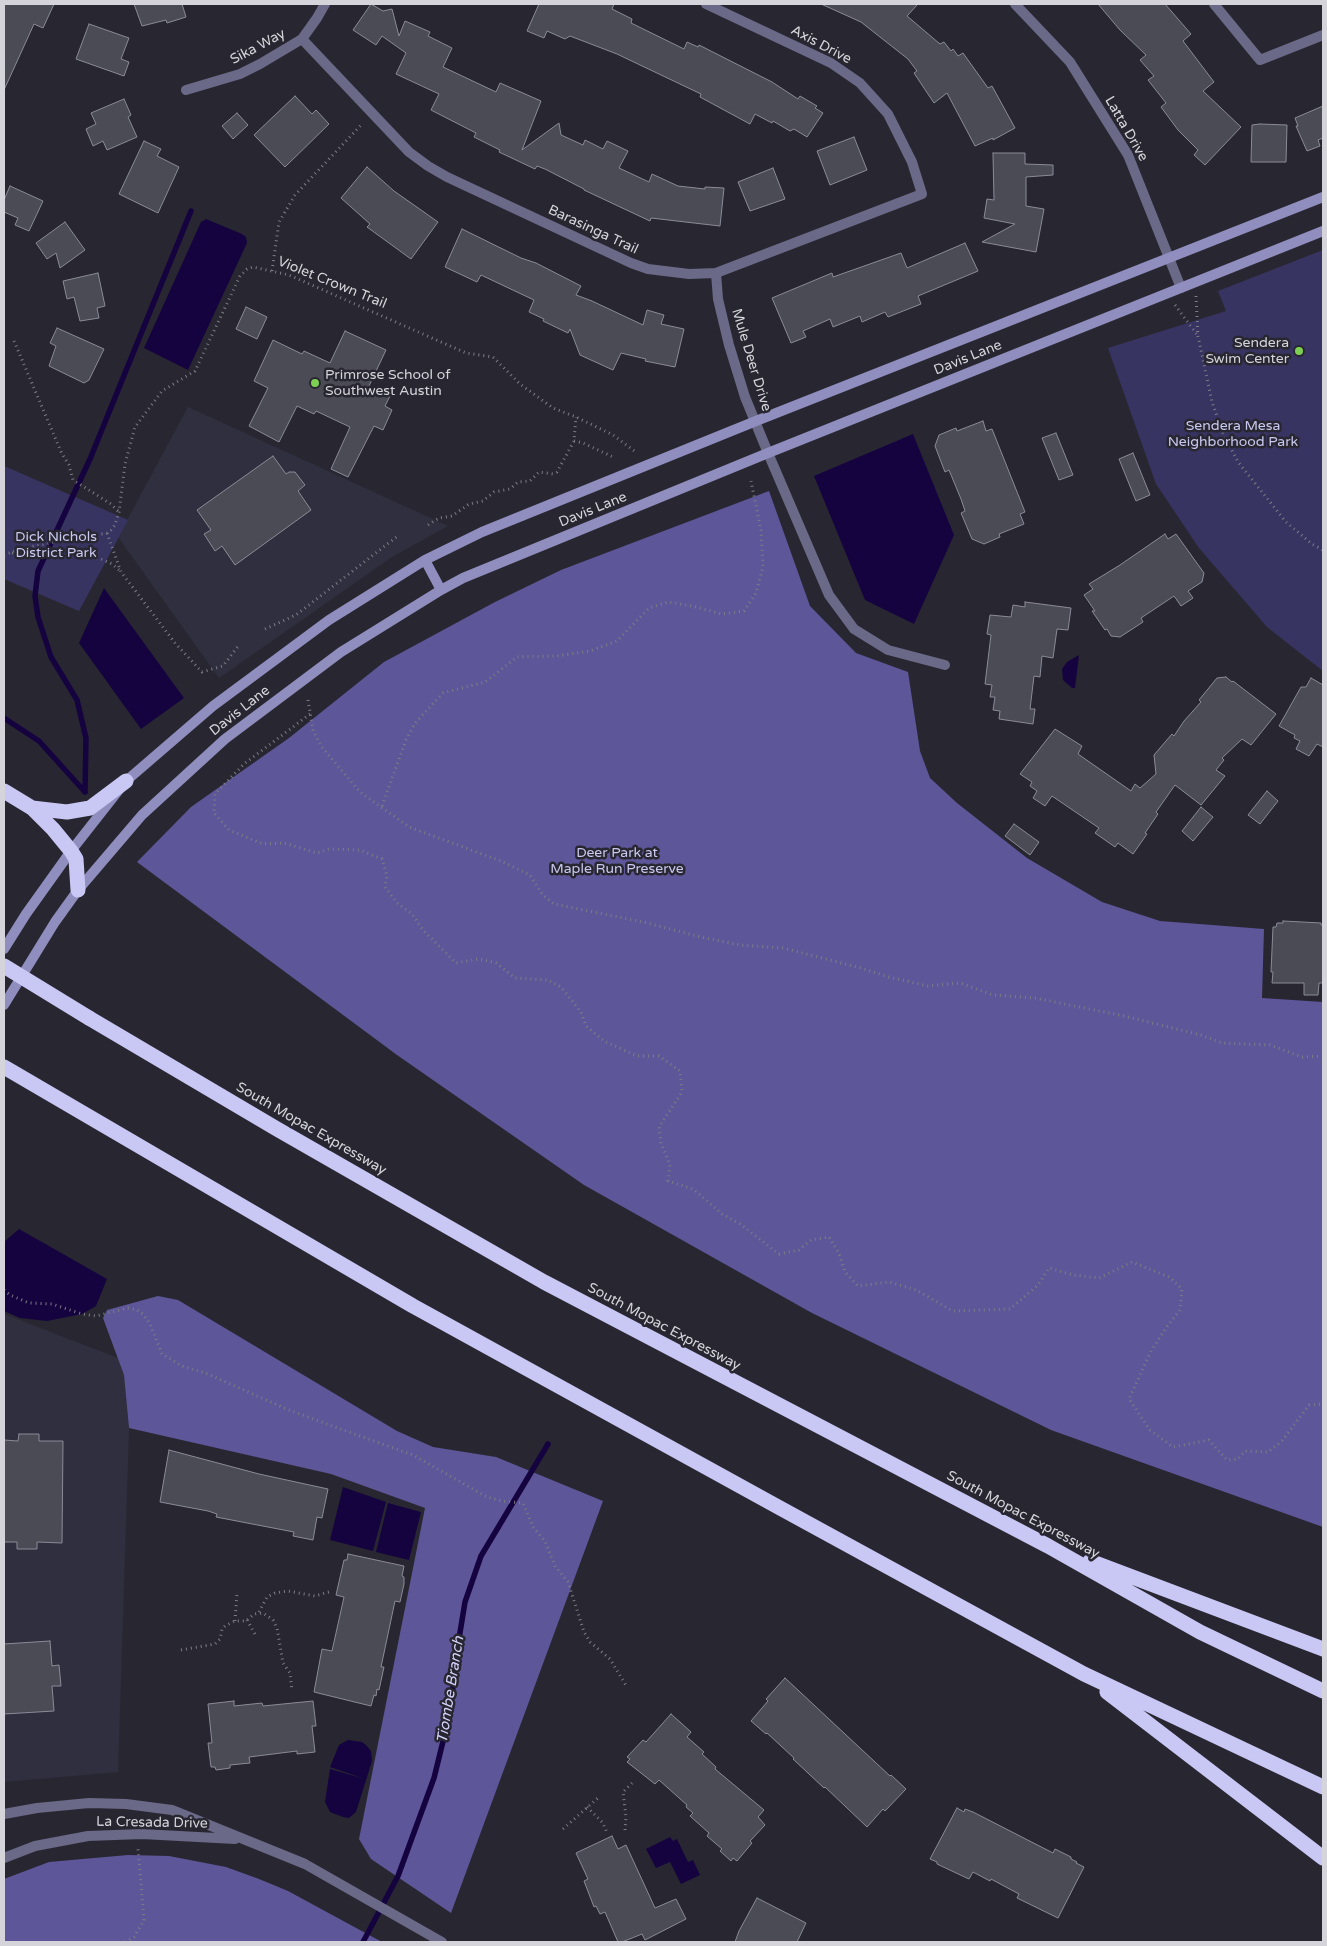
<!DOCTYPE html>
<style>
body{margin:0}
#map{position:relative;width:1327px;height:1946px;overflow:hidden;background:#282731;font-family:"Varela Round",sans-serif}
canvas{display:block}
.frame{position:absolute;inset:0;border:5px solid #d4d4da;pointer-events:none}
</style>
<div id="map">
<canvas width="1327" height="1946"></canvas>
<div class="frame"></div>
</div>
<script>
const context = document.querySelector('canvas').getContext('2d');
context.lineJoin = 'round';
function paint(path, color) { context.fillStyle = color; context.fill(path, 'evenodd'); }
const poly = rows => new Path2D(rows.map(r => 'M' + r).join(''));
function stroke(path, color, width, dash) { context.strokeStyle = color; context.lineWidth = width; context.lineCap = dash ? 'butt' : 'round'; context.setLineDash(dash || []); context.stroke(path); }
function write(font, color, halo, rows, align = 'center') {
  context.font = font + ' "Varela Round",sans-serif'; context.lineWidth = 5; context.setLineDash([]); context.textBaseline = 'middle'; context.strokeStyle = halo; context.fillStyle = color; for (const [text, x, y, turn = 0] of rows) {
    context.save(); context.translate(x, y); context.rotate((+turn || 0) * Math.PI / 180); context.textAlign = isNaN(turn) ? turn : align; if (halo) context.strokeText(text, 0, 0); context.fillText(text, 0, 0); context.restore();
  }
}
paint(poly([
 [188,407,448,526,392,557,219,678,118,537],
 [4,1314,118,1358,124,1375,129,1428,118,1772,4,1782]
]), '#302f3f');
paint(poly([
 [1323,250,1323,671,1267,627,1199,548,1156,484,1108,348,1226,311,1218,291],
 [4,466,128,520,79,611,4,579]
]), '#383462');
paint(poly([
 [769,491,810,606,856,653,908,672,920,751,930,778,957,803,1027,858,1102,902,1160,921,1264,929,1262,998,1323,1002,1323,1527,1051,1430,812,1313,584,1185,397,1055,137,862,191,807,289,738,384,662,495,602,561,570],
 [158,1296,178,1300,397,1431,433,1447,496,1457,603,1501,451,1913,371,1859,359,1839,425,1508,331,1474,129,1428,124,1375,103,1318,107,1310],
 [128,1855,169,1856,226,1867,259,1879,288,1891,382,1942,4,1942,4,1879,49,1862]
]), '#5d5699');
paint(poly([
 [206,219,242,234,246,237,247,243,188,370,144,348,201,222],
 [913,434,954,535,914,624,865,600,814,476],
 [104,588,184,698,141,729,79,643],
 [1079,655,1075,688,1072,688,1063,680,1062,669,1067,662],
 [19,1229,107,1279,96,1306,82,1314,47,1321,20,1318,4,1311,4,1242],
 [343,1487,386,1502,373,1551,330,1540],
 [388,1503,421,1512,409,1560,376,1552],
 [348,1740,362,1742,366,1745,371,1751,372,1761,356,1812,349,1818,343,1817,330,1812,325,1802,330,1769,365,1779,330,1767,339,1745],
 [670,1837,673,1841,677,1839,688,1862,693,1860,700,1875,681,1884,670,1862,656,1868,646,1849]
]), '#150340');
stroke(poly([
 [4,718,39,741,85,792],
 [85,792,86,738,77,700,51,657,38,617,35,596,38,571,90,459,191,211],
 [363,1942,398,1876,434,1778,450,1713,457,1651,465,1602,481,1556,548,1444]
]), '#150340', 5.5);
const building = poly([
 [4,4,54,4,43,28,34,24,4,90,4,4],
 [134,4,182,4,186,17,167,23,166,20,142,26,134,4],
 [371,4,383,11,392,9,399,36,405,21,430,32,428,36,452,48,443,67,496,92,500,83,541,101,522,150,559,123,561,135,583,145,585,140,603,149,607,141,628,151,619,168,649,182,652,174,678,186,705,189,705,187,724,188,720,226,651,218,650,221,584,190,584,189,545,169,537,166,535,169,499,152,500,150,474,137,476,133,431,110,439,94,396,74,406,53,382,36,376,45,353,30,371,4],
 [539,4,614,4,612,9,632,19,631,23,684,49,687,42,698,47,699,45,772,82,798,99,800,96,817,106,815,108,823,113,807,137,794,129,790,131,773,121,772,123,755,114,750,124,700,97,701,94,617,54,570,36,565,39,547,31,544,38,527,31,539,4],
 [821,4,918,4,907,16,940,44,944,42,951,51,953,49,958,56,963,53,988,88,992,86,1015,128,993,140,993,138,975,146,947,93,934,103,914,73,917,71,908,59,861,22,821,4],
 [1098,4,1165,4,1191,34,1183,41,1214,82,1203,91,1241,127,1205,165,1194,155,1198,150,1178,130,1161,107,1166,103,1148,80,1154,76,1140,60,1146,55,1120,30,1098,4],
 [89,24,129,38,121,59,129,62,124,76,76,59,89,24],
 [295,96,312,114,316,110,329,124,285,167,254,135,295,96],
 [124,99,131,115,128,117,137,137,107,150,103,141,93,146,86,129,96,124,91,113,124,99],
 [1323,106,1323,138,1318,140,1320,146,1307,151,1296,126,1298,126,1295,118,1323,106],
 [237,113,248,125,233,139,222,126,237,113],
 [1260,124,1287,125,1286,162,1251,162,1252,125,1260,124],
 [854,137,867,170,830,185,817,151,854,137],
 [144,141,161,149,157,156,179,167,158,213,119,194,144,141],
 [993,153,1025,153,1025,164,1053,165,1053,175,1026,177,1026,206,1044,209,1036,252,982,242,1015,224,984,218,987,199,994,200,993,153],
 [367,167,394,191,438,222,411,259,367,227,370,224,341,198,367,167],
 [773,168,785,199,750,211,738,182,773,168],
 [10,186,43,201,29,231,15,225,18,218,4,212,4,200,10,186],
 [65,222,85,250,60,268,56,253,47,259,36,243,65,222],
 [462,229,521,258,536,263,581,286,576,295,592,301,643,325,647,310,664,315,661,324,684,329,675,367,645,361,646,359,621,353,613,370,580,355,570,329,568,333,543,321,544,319,529,312,534,300,481,275,477,282,445,267,462,229],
 [965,243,978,271,918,296,921,304,888,317,885,312,862,322,860,316,833,327,830,319,803,331,806,337,791,343,772,298,832,273,833,277,901,253,907,268,965,243],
 [98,273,105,306,97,308,99,318,80,321,74,297,67,299,63,281,98,273],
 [246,307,267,317,257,339,236,329,246,307],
 [57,328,104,349,89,380,84,383,49,366,56,346,50,343,57,328],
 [345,331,386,350,369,386,390,396,385,406,392,410,383,430,374,426,348,477,331,469,350,427,316,411,314,414,297,406,279,442,249,426,268,388,254,381,273,340,302,354,304,351,330,363,345,331],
 [983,421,986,431,992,429,1025,512,1020,514,1024,524,999,534,1000,537,984,544,972,539,961,513,965,511,961,499,949,470,945,472,935,446,939,435,956,428,957,431,983,421],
 [1056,433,1073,475,1059,480,1042,438,1056,433],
 [1133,453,1150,495,1136,501,1119,459,1133,453],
 [273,456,286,474,289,472,295,472,305,485,298,491,311,510,235,565,222,546,215,551,204,534,211,530,197,510,273,456],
 [1165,534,1168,539,1176,534,1204,573,1202,582,1188,591,1193,598,1181,606,1174,596,1141,618,1143,622,1120,637,1111,636,1107,629,1105,630,1092,611,1095,611,1084,595,1093,589,1089,584,1120,565,1165,534],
 [1025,602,1071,608,1068,630,1057,629,1053,658,1042,656,1040,677,1034,676,1030,709,1035,709,1033,724,999,719,1000,711,993,710,995,697,990,697,992,685,985,684,991,635,987,634,990,615,1011,617,1013,605,1025,607,1025,602],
 [1226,677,1232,682,1233,681,1276,714,1251,745,1242,739,1222,758,1224,760,1216,770,1225,776,1201,805,1175,785,1156,812,1158,814,1145,833,1147,834,1133,854,1118,843,1115,847,1095,833,1099,828,1052,796,1045,806,1033,798,1037,791,1030,786,1032,782,1020,774,1055,729,1082,746,1078,754,1131,791,1135,784,1140,788,1156,774,1154,755,1172,734,1174,736,1184,721,1201,702,1199,700,1217,678,1226,677],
 [1311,678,1323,685,1323,747,1317,744,1309,756,1296,749,1300,741,1294,738,1295,735,1279,726,1301,687,1306,687,1311,678],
 [1267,791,1278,801,1260,824,1248,815,1267,791],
 [1201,807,1213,817,1193,841,1182,831,1201,807],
 [1014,824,1039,842,1030,855,1005,836,1014,824],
 [1283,921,1321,923,1321,925,1323,925,1323,983,1319,983,1318,995,1304,995,1304,983,1272,983,1273,972,1271,972,1273,927,1276,927,1277,923,1283,923,1283,921],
 [19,1434,39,1434,39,1441,63,1441,62,1543,37,1542,37,1549,17,1549,17,1542,4,1542,4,1440,18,1441,19,1434],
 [169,1450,259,1474,328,1489,322,1518,317,1517,313,1540,293,1536,294,1532,216,1517,217,1514,208,1511,160,1502,169,1450],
 [348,1554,404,1566,402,1576,404,1577,404,1584,400,1602,395,1601,381,1667,384,1667,379,1690,377,1689,376,1696,374,1695,371,1706,314,1692,322,1649,332,1651,344,1597,336,1595,344,1560,347,1560,348,1554],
 [50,1641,52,1666,59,1665,61,1686,52,1686,54,1711,4,1714,4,1644,50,1641],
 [785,1678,890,1776,891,1775,906,1789,885,1811,883,1809,867,1827,825,1787,824,1788,793,1759,794,1758,767,1733,766,1734,751,1721,768,1701,766,1699,785,1678],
 [234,1701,234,1706,262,1703,263,1706,313,1701,316,1726,312,1726,315,1752,297,1754,297,1751,249,1757,250,1763,230,1765,230,1768,216,1770,215,1767,211,1767,208,1743,212,1743,208,1704,234,1701],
 [671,1714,691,1732,687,1737,704,1752,702,1754,716,1767,715,1769,764,1810,758,1817,765,1825,750,1841,752,1843,737,1861,733,1858,731,1861,720,1851,722,1849,707,1836,709,1833,690,1816,693,1813,686,1807,687,1805,659,1780,655,1784,627,1762,630,1759,627,1757,643,1740,646,1742,671,1714],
 [957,1808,964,1812,965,1809,973,1812,1053,1853,1055,1849,1071,1857,1071,1859,1077,1862,1076,1863,1084,1867,1058,1918,1017,1898,1019,1894,991,1879,990,1881,973,1872,969,1879,937,1864,937,1862,930,1859,957,1808],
 [612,1836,618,1849,626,1845,655,1908,676,1899,686,1919,645,1940,642,1934,622,1942,618,1942,605,1912,600,1914,596,1906,594,1907,584,1881,588,1879,576,1853,612,1836],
 [757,1898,806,1923,797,1942,735,1942,739,1931,757,1898]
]);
paint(building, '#4b4b56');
stroke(building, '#8b8b98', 1);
stroke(poly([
 [272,271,279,222,295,195,363,123],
 [1196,296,1198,336,1212,402,1223,433,1238,462,1286,522,1312,544,1323,550],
 [1175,305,1198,336],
 [14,341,62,454,69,465,73,480,111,504,118,511],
 [574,441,583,443,613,457],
 [428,525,439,518,452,516,469,504,483,501,494,492,510,489,518,482,530,481,539,472,553,474,557,472,574,441,576,417],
 [107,533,121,572,175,643,202,672,223,666,239,645],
 [12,553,35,556,71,554,99,558,112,564,119,570],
 [4,555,23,548,107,533,111,530,115,525,119,512,125,464,135,427,162,391,195,371,240,276,247,269,253,267,289,275,466,353,493,357,520,384,553,408,576,417,613,435,637,453],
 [265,629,296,615,399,535],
 [308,700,313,730,321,746,360,792,409,827,501,861,530,875,542,894,554,904,643,922,705,938,740,945,783,948,861,968,889,977,928,986,960,983,993,995,1035,998,1124,1016,1201,1035,1222,1043,1270,1045,1302,1057,1323,1056],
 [310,714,244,764,215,794,214,813,229,830,263,844,284,843,317,853,329,849,360,850,382,859,387,876,385,887,397,903,412,914,423,930,456,963,479,959,496,963,515,978,548,980,561,987,581,1012,586,1026,604,1041,637,1056,659,1056,680,1071,682,1092,659,1127,661,1143,670,1165,668,1181,693,1189,722,1214,740,1224,779,1254,799,1250,811,1240,829,1237,839,1253,845,1272,858,1286,889,1282,916,1290,953,1311,1010,1309,1038,1285,1049,1268,1073,1275,1099,1278,1132,1262,1169,1277,1182,1289,1180,1310,1165,1329,1150,1353,1129,1399,1150,1430,1173,1447,1209,1440,1227,1460,1238,1459,1245,1451,1268,1452,1281,1442,1309,1405,1323,1404],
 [382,806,406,740,415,723,443,693,485,682,517,657,557,656,590,651,617,641,649,608,668,602,692,606,722,614,744,611,756,593,763,567,761,530,751,481],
 [4,1290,10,1295,29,1303,52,1304,82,1314,96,1316,128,1308,137,1310,143,1314,150,1324,162,1354,182,1366,208,1374,284,1408,332,1426,413,1455,487,1497,502,1501,523,1503,533,1527,545,1541,555,1566,568,1582,584,1632,590,1642,610,1659,627,1687],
 [259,1612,267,1597,275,1593,288,1591,315,1596,329,1592],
 [247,1620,255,1634],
 [235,1621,237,1593],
 [181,1650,215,1644,220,1639,222,1629,225,1626,235,1621,246,1621,254,1614,263,1613,273,1620,277,1628,283,1663,290,1673,292,1691],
 [587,1807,603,1823,607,1833],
 [563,1829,599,1797],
 [625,1830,626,1817,623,1792,632,1783],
 [125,1942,134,1937,144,1920,138,1849]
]), '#7d7d85', 3, [1, 4]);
stroke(poly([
 [768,453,829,595,854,629,888,650,945,665]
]), '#6a6987', 10);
stroke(poly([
 [1214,4,1260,60,1323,35],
 [302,39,409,152,428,166,447,177,631,263,648,269,689,274,716,273,922,194,912,162,888,114,860,83,831,63,706,4],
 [186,90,240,74,260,64,302,39,317,18,325,4],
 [716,273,718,299,729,345,745,397,768,453]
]), '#6a6987', 10);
stroke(poly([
 [1015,4,1070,62,1128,155,1181,288],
 [4,1814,37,1808,89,1803,126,1804,172,1810,305,1864,442,1942],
 [4,1858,35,1846,88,1836,142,1834,235,1839]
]), '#6a6987', 10);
stroke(poly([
 [425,560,441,590],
 [4,949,26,914,71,851,126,781,213,706,329,620,425,560,482,532,756,421,1323,197],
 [4,1005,55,922,78,890,142,815,225,739,341,652,441,590,463,578,768,453,1323,231]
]), '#908ebe', 10);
stroke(poly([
 [4,791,32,808,53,829,71,851,76,859,78,890],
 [32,808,67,812,90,808,126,781],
 [89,1018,277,1129,544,1282,1048,1546,1200,1632,1323,1691],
 [4,1067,413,1306,780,1508,1084,1674,1323,1787],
 [1090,1561,1323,1649],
 [1107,1692,1323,1858]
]), '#c9c7f4', 15);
stroke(poly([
 [4,966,89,1018]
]), '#c9c7f4', 15);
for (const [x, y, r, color] of [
 [1299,351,5,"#7ed053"],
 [315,383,5,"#7ed053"]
]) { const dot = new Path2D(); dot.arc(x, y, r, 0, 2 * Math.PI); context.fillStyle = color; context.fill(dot); stroke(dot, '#282731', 2); }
write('14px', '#d4d4da', '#282731', [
 ["Axis Drive",821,45,28],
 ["Sika Way",258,47,-28],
 ["Latta Drive",1126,129,60],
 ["Barasinga Trail",593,230,25],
 ["Violet Crown Trail",332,283,22],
 ["Davis Lane",968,358,-22],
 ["Mule Deer Drive",751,360,73],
 ["Davis Lane",593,510,-22],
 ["Davis Lane",240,711,-38],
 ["South Mopac Expressway",311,1129,30],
 ["South Mopac Expressway",664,1327,28],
 ["South Mopac Expressway",1023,1515,28],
 ["La Cresada Drive",152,1823,1]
]);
write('14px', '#d4d4da', '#282731', [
 ["Sendera",1289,343],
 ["Swim Center",1289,359],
 ["Primrose School of",325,375,"left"],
 ["Southwest Austin",325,391,"left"]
], 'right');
write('14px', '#c9c8ef', '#282731', [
 ["Sendera Mesa",1233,426],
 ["Neighborhood Park",1233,442],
 ["Dick Nichols",56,537],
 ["District Park",56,553],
 ["Deer Park at",617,853],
 ["Maple Run Preserve",617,869]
]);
write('italic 15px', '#d2d1f8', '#282731', [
 ["Tiombe Branch",451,1690,-81]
]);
</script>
